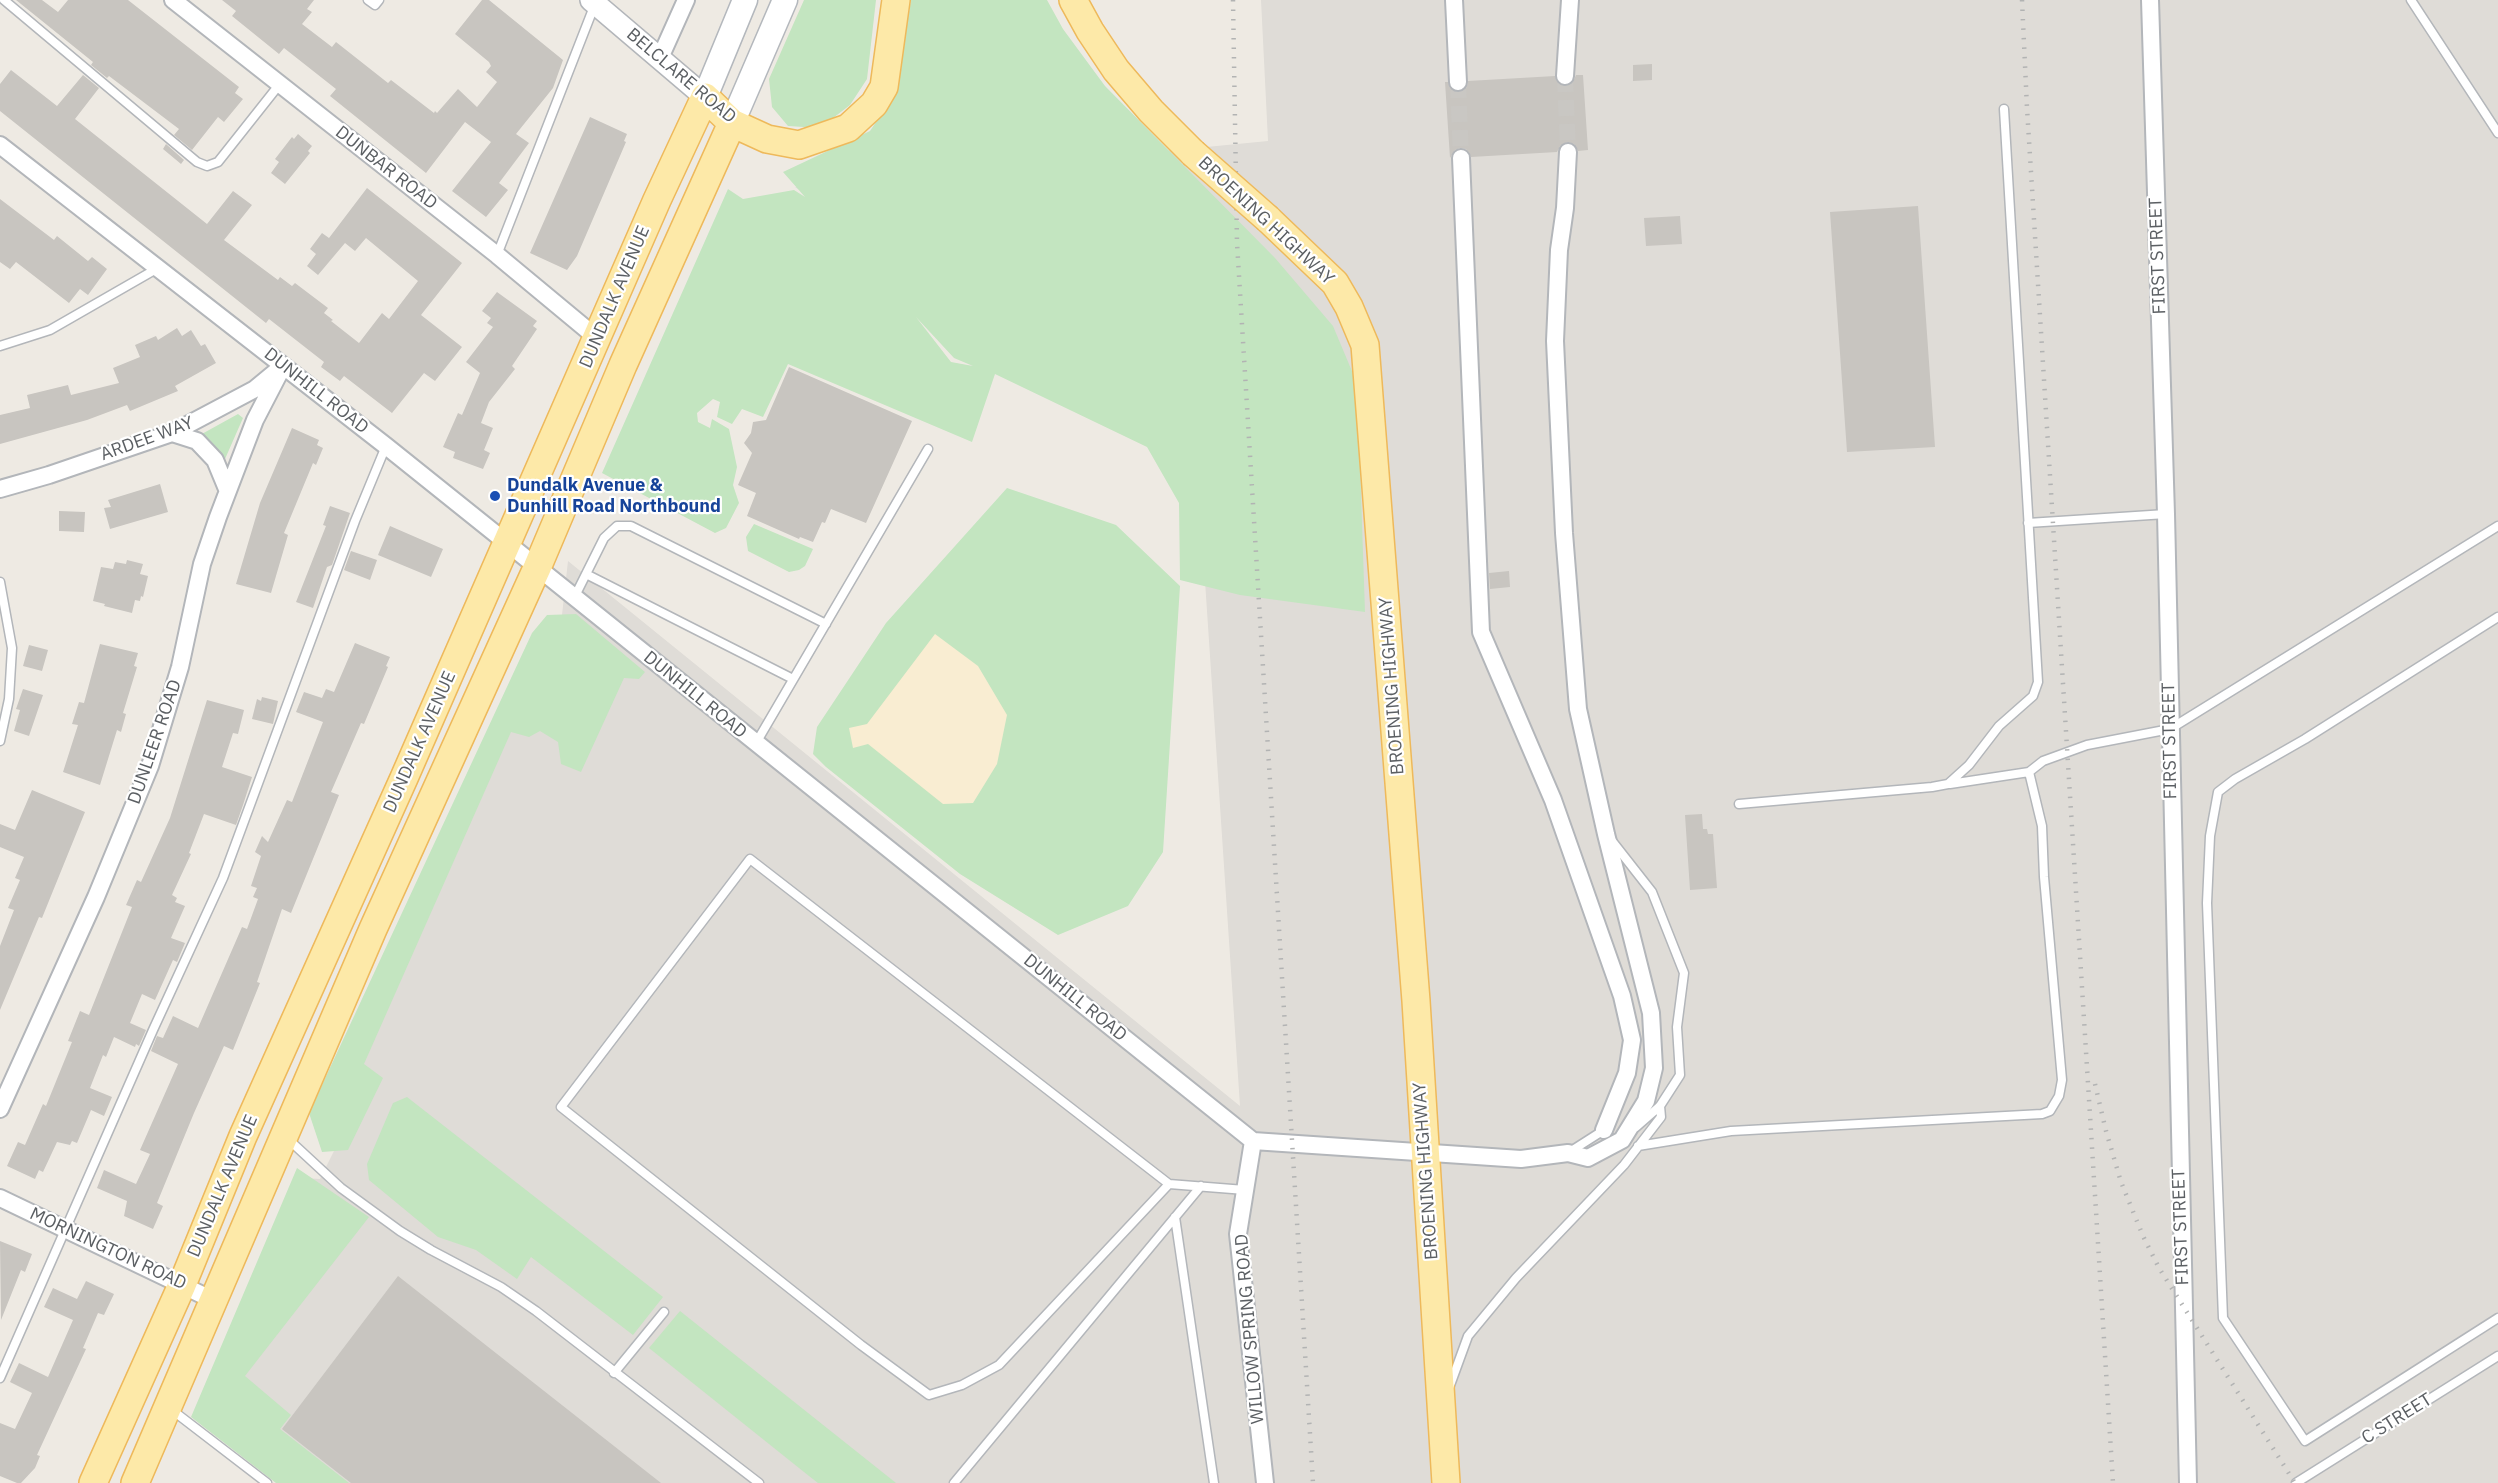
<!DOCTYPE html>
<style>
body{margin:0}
canvas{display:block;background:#eeeae3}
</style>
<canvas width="2498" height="1483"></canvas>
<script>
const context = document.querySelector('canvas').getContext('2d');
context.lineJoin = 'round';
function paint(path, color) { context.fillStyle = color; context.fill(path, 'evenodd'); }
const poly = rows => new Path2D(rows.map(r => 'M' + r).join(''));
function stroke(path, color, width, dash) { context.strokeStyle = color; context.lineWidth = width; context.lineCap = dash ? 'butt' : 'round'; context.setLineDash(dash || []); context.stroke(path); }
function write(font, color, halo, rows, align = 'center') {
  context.font = font + ' "IBM Plex Sans",sans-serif'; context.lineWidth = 4.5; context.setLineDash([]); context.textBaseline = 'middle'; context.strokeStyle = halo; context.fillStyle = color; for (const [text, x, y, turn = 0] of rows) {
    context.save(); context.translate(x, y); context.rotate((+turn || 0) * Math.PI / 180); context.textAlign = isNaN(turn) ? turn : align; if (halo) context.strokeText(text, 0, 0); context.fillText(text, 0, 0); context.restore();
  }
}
paint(poly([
 [1261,0,2498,0,2498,1483,290,1483,204,1415,302,1178,320,1179,334,1151,327,1126,562,615,568,561,1240,1106,1196,446,795,187,1268,141]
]), '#dfdcd7');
paint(poly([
 [804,0,876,0,867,79,850,105,820,128,788,126,772,107,769,79],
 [911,0,1047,0,1063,29,1105,86,1275,258,1333,326,1354,376,1360,464,1365,612,1240,595,1180,580,1179,503,1147,447,995,374,972,442,788,364,763,417,742,409,732,424,717,417,720,402,713,399,697,413,698,422,710,428,712,419,729,429,737,467,733,485,739,503,726,528,715,533,602,473,728,189,743,199,794,190,805,197,783,172,870,131,884,110,898,79],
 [916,317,954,358,973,366,951,362],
 [238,414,243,418,225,459,220,459,200,435],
 [1007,488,1116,525,1180,586,1163,852,1128,906,1058,935,960,874,826,767,813,754,817,727,886,623],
 [754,524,813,549,805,566,799,570,789,572,748,551,746,537],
 [576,614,645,672,639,679,624,678,581,772,561,764,558,742,540,731,529,737,511,732,364,1064,383,1078,348,1150,322,1152,309,1113,532,633,547,615],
 [407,1097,663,1297,633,1335,531,1257,517,1279,476,1250,438,1237,369,1180,367,1164,393,1103],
 [297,1168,369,1217,245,1376,291,1415,280,1429,349,1483,276,1483,191,1417],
 [680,1311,886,1475,896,1483,818,1483,809,1476,649,1348]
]), '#c3e5c0');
paint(poly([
 [935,634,978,666,1007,715,997,764,973,803,943,804,868,744,853,748,849,728,867,724]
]), '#f9edd2');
paint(poly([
 [16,0,42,0,58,12,68,0,128,0,239,87,235,93,243,99,224,122,218,117,192,150,174,135,179,129,109,76,107,78,91,65,93,62],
 [222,0,314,0,307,9,312,12,302,24,332,47,336,42,388,83,391,80,434,113,435,111,437,113,458,89,477,107,497,82,486,72,491,66,489,62,455,34,482,0,489,0,563,60,553,88,516,134,529,143,499,183,508,190,486,217,452,191,491,142,465,122,426,173,330,96,336,89,284,48,279,54,232,16,236,11],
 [1652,64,1652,80,1633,81,1633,65],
 [11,70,57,106,83,75,99,88,75,119,207,224,233,191,252,205,224,240,278,280,280,277,292,286,295,283,328,308,324,313,333,320,331,321,359,343,382,313,389,319,418,281,366,238,355,251,345,243,318,275,307,266,316,254,310,249,322,233,329,238,367,188,462,263,421,315,462,347,435,381,424,373,392,413,344,376,340,381,321,367,324,362,269,319,266,323,0,111,0,84],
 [1576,75,1583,75,1588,150,1578,151,1574,144,1568,142,1560,146,1557,152,1471,157,1466,149,1460,148,1455,150,1450,158,1445,82,1448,82,1453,91,1459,92,1467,87,1468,81,1555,76,1559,84,1565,86,1573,82],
 [590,117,627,134,624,141,626,142,577,256,567,270,530,253],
 [298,134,312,146,308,151,310,153,285,184,271,173,279,162,275,159,292,137,294,139],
 [166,144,184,160,181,164,163,149],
 [0,199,54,240,57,236,88,261,92,257,107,269,88,295,80,289,69,303,16,262,10,269,0,262],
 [1918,206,1935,447,1847,452,1830,212],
 [1680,216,1682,244,1646,246,1644,218],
 [497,292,537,321,533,326,537,329,512,366,515,369,489,402,481,423,493,428,484,450,490,453,483,469,453,458,455,452,443,447,458,413,462,415,480,373,466,362,493,327,487,323,491,318,482,311],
 [177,328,182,336,191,330,201,346,205,344,216,363,175,386,178,391,130,411,127,405,87,420,0,444,0,415,30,408,27,395,68,385,71,395,119,383,113,368,140,357,135,345,156,336,158,340],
 [789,367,912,421,866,523,831,509,825,523,822,522,813,542,800,537,799,539,747,516,756,493,738,485,752,453,744,443,751,433,753,422,766,420],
 [292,428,319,440,317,445,323,448,316,465,313,463,284,533,288,535,271,593,236,584,260,503],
 [160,484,168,512,110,529,104,508,111,507,108,500],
 [330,506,350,513,332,565,327,567,313,608,296,602,326,526,323,525],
 [59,511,85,512,84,532,59,531],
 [390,526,443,549,431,577,378,555],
 [351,551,377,560,370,580,344,570],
 [127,560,143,564,140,574,148,576,143,597,141,596,140,601,135,600,132,613,104,606,105,604,93,601,101,567,113,569,115,562,126,564],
 [1509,571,1510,587,1490,589,1489,573],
 [355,643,390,657,386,666,388,667,364,724,361,723,331,792,339,795,291,913,282,909,257,982,260,983,233,1050,224,1046,194,1113,157,1203,163,1206,153,1229,124,1216,127,1201,97,1188,104,1170,136,1184,150,1154,140,1150,178,1064,151,1051,157,1036,163,1038,173,1016,198,1028,242,927,247,929,258,899,253,897,257,888,251,886,261,856,255,852,262,836,268,842,287,800,292,802,323,722,296,712,304,692,322,698,326,689,334,692],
 [100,644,138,653,134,666,137,667,123,713,126,714,121,732,117,730,100,785,63,772,78,725,72,724,79,702,84,703],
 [29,645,48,650,42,671,23,666],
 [23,689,43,695,29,736,14,731,20,710,16,709],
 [262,697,278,701,273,724,252,719,257,699,261,701],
 [207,700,244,710,238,734,233,733,222,767,252,777,243,805,236,825,204,814,189,853,191,854,172,895,177,898,175,902,185,906,171,938,185,943,177,962,173,960,155,1000,142,994,130,1023,146,1030,139,1046,136,1044,135,1047,114,1037,106,1057,103,1055,90,1088,112,1097,104,1116,91,1110,77,1143,72,1141,70,1145,57,1142,43,1172,39,1170,35,1179,7,1166,18,1142,25,1145,43,1104,46,1106,72,1042,68,1041,80,1011,89,1015,132,907,126,905,137,880,141,882,170,818],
 [32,790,85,812,42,918,39,917,0,1010,0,946,14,910,8,908,20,880,15,878,24,857,0,847,0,824,15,830],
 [1702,814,1703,829,1707,829,1708,834,1713,834,1717,888,1690,890,1685,815],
 [0,1241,32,1254,25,1272,21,1270,1,1320],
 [398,1276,661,1483,351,1483,282,1429],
 [86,1281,114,1294,104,1315,98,1313,83,1348,86,1349,37,1455,40,1456,35,1468,21,1483,17,1483,0,1476,0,1423,15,1429,32,1393,10,1382,19,1363,48,1377,73,1320,44,1307,53,1288,77,1299]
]), '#c8c5c0');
stroke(poly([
 [1565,76,1568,152],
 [1458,82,1461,158]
]), '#c9c7c3', 16, [16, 8]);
const service = poly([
 [4,0,197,162,207,166,218,162,279,85],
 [368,0,375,5,379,0],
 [2411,0,2498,133],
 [497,255,595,4],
 [0,346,50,330,158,268],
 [2028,523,2166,514],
 [586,574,793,679],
 [0,582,12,648,9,699,0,741],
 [574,598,604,538,617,526,631,526,826,624],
 [2498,617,2305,739,2235,779,2218,792,2210,836,2207,903,2223,1318,2305,1441,2498,1318],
 [756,743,928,449],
 [1950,784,2029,772,2043,761,2087,745,2170,729,2498,526],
 [1739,804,1932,787,1948,784,1969,765,1999,726,2033,696,2038,682,2004,109],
 [1612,841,1652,892,1684,973,1677,1027,1680,1075,1660,1106,1636,1127],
 [288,1139,341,1188,400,1231,431,1250,501,1287,536,1311,759,1483],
 [1638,1146,1731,1131,2042,1114,2050,1111,2059,1096,2062,1080,2044,877,2042,826,2029,772],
 [1568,1153,1604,1130],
 [1169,1184,750,859,561,1107,861,1345,929,1395,962,1385,999,1365,1169,1184,1245,1190],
 [1175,1217,1214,1483],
 [614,1373,664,1312],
 [0,1378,153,1030,223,878,355,521,386,446],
 [1449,1388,1468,1336,1516,1278,1624,1165,1661,1117,1660,1106],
 [172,1410,267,1483],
 [954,1483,1201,1186],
 [2296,1483,2498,1356]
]);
const minor = poly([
 [173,0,497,255,597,338],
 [1454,0,1458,82],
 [2150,0,2166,514,2188,1483],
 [660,58,686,0],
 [1565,76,1570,0],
 [0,145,386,446,1253,1141,1521,1159,1568,1153,1588,1158,1622,1140,1646,1101,1654,1068,1651,1013,1606,834,1578,709,1564,533,1555,341,1559,250,1565,208,1568,152],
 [1461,158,1481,632,1553,800,1622,996,1632,1040,1627,1073,1604,1130],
 [172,433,197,441,215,460,227,489],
 [0,489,49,475,172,433,255,389,278,370],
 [0,1109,96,897,150,766,180,667,202,564,218,517,255,420,283,366],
 [1253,1141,1238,1234,1265,1483],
 [0,1198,215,1301]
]);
const tertiary = poly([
 [591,0,705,97]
]);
const secondary = poly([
 [705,97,745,0],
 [732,123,785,0]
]);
const primary = poly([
 [1073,0,1090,31,1116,70,1151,111,1193,153],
 [1268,219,1335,283,1349,307,1365,345,1416,1001,1446,1483],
 [93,1483,182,1285,243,1136,404,778,657,200,705,97,732,123,767,139,799,145,848,128,874,104,884,87,896,0],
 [135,1483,373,929,537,568,623,365,732,123]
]);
stroke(service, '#b3b6ba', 11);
stroke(minor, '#b3b6ba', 20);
stroke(tertiary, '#b3b6ba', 24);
stroke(secondary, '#b4b8bd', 27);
stroke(primary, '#eeb95b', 30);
stroke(service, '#fff', 8);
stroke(minor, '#fff', 16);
stroke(tertiary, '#fff', 21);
stroke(secondary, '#fff', 24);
stroke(primary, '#fde9a8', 27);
stroke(poly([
 [1233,0,1237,243,1313,1483],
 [2022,0,2027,108,2113,1483],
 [2095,1084,2106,1131,2121,1182,2143,1236,2159,1268,2295,1483]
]), '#b2b3b3', 4.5, [1.5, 8]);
const primaryBridge = poly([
 [1193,153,1268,219]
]);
stroke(primaryBridge, '#eeb95b', 30, []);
stroke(primaryBridge, '#fde9a8', 27);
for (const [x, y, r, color] of [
 [495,496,6,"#1a4fb4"]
]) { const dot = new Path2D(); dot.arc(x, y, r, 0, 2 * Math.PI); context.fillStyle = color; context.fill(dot); stroke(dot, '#fff', 2); }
write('18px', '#5b5f63', '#fff', [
 ["BELCLARE ROAD",681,76,40],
 ["DUNBAR ROAD",386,168,38],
 ["BROENING HIGHWAY",1266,221,43],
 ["FIRST STREET",2158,256,-92],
 ["DUNDALK AVENUE",615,297,-67],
 ["DUNHILL ROAD",316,391,38],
 ["ARDEE WAY",147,439,-20],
 ["BROENING HIGHWAY",1392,686,-94],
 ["DUNHILL ROAD",695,695,39],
 ["FIRST STREET",2170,741,-91],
 ["DUNLEER ROAD",155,742,-71],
 ["DUNDALK AVENUE",420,742,-66],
 ["DUNHILL ROAD",1075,998,39],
 ["BROENING HIGHWAY",1426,1171,-94],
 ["DUNDALK AVENUE",223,1186,-67],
 ["FIRST STREET",2181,1227,-92],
 ["MORNINGTON ROAD",108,1249,25],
 ["WILLOW SPRING ROAD",1250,1329,-95],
 ["C STREET",2397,1419,-32]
]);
write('bold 18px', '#164399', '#fff', [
 ["Dundalk Avenue &",507,486],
 ["Dunhill Road Northbound",507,507]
], 'left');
</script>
